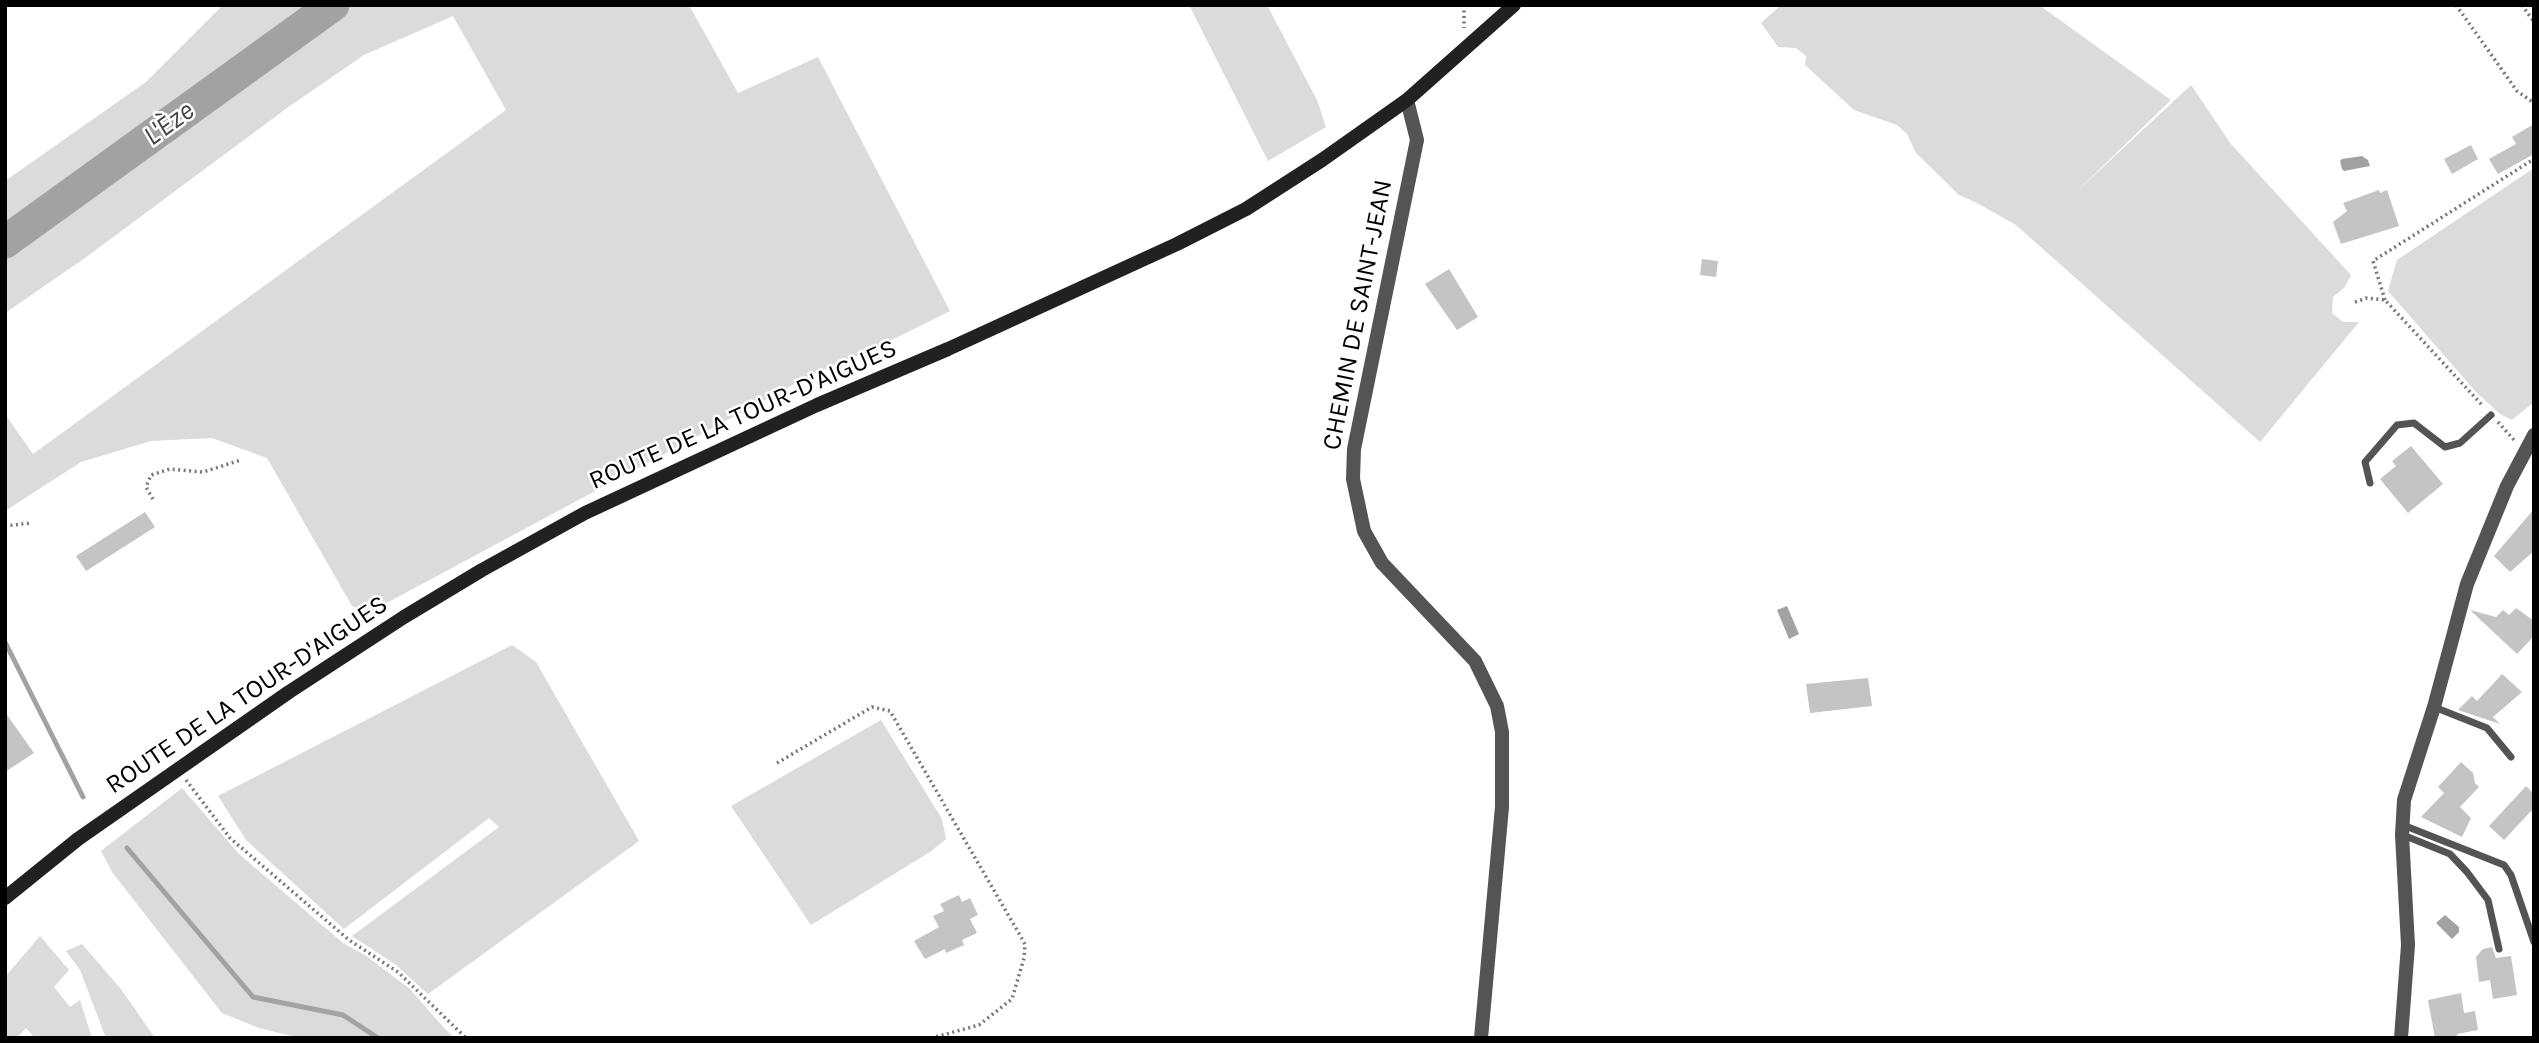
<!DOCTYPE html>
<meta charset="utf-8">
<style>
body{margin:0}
#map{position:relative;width:2539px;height:1043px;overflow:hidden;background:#fff;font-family:Karla,sans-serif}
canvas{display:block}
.frame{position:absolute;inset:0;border:7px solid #000;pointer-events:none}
</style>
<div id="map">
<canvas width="2539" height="1043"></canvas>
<div class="frame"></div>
</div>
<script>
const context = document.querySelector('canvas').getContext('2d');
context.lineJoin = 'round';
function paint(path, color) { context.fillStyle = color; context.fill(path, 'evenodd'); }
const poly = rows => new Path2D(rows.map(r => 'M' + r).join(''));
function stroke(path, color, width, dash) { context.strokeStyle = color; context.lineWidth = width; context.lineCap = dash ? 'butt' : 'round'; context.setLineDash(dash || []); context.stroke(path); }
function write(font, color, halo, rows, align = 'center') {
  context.font = font + ' Karla,sans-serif'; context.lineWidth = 5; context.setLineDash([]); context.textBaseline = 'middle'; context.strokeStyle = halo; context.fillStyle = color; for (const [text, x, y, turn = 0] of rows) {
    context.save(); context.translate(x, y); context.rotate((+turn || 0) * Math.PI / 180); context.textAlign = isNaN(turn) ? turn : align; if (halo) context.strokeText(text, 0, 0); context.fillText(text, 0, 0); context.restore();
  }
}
paint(poly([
 [223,5,689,5,738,93,818,57,950,311,867,352,815,373,368,613,352,606,267,458,212,438,151,441,81,462,5,511,5,414,33,454,506,110,453,16,364,55,287,108,85,258,5,313,5,181,146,82],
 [1189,5,1267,5,1317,100,1326,127,1268,161],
 [1781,5,2039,5,2171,100,2073,195,2191,85,2231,144,2351,275,2344,288,2333,297,2332,313,2343,322,2359,322,2260,442,2016,225,1977,203,1959,195,1916,153,1907,134,1897,125,1854,110,1805,65,1806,56,1796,48,1778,47,1761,23],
 [2534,168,2534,402,2512,420,2500,414,2476,392,2388,291,2397,260],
 [512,645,536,662,639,841,428,994,396,965,352,936,499,827,489,818,344,929,246,840,218,796],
 [881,720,942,819,946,839,930,852,811,925,731,806],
 [182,788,239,854,343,943,365,955,410,989,444,1028,455,1038,300,1038,259,1028,222,1013,112,872,101,851],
 [40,936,69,970,54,987,70,1007,80,1000,92,1038,35,1038,26,1028,17,1038,5,1038,5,977],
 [82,944,121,989,155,1038,106,1038,80,970,66,951]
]), '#dbdbdb');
paint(poly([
 [2362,156,2368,160,2370,166,2344,171,2342,169,2340,161,2342,159],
 [1787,606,1799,634,1789,639,1777,610],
 [2445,915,2459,927,2459,932,2452,939,2436,923]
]), '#a2a2a2');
stroke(poly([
 [5,642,83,797],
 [127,848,253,997,343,1015,378,1038]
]), '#a2a2a2', 5);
stroke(poly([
 [5,242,333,5]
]), '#a2a2a2', 33);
paint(poly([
 [2534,124,2534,154,2498,174,2489,159,2516,144,2512,137],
 [2471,145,2478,159,2452,174,2444,159],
 [2379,190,2380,193,2387,190,2399,226,2341,244,2333,222,2347,211,2343,203],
 [1702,259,1718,261,1716,277,1700,275],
 [1449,269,1478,317,1457,330,1425,284],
 [2411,446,2443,484,2408,513,2380,479,2396,466,2392,461],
 [2534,509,2534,551,2510,572,2494,556],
 [145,512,155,527,86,571,76,556],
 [2516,608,2534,621,2534,636,2517,654,2470,610,2496,617,2503,610,2509,615],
 [2502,674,2522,692,2493,717,2500,724,2458,710,2472,696,2477,701],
 [1868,678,1872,706,1810,713,1806,684],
 [5,712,34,753,5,772],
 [2461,762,2473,773,2475,783,2479,787,2460,807,2471,818,2462,837,2421,817,2444,793,2438,787],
 [2526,786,2534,794,2534,808,2504,840,2489,826],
 [959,895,962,902,970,898,978,915,970,919,977,933,962,940,964,945,946,953,945,949,925,959,914,941,939,927,933,916,944,911,940,904],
 [2492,947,2496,958,2511,956,2517,995,2493,999,2490,980,2479,982,2476,957,2483,949],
 [2461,993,2464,1013,2475,1011,2478,1030,2457,1034,2458,1038,2435,1038,2428,1000]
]), '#c4c4c4');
stroke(poly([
 [1464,5,1464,28],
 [2456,5,2517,91,2534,103],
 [2522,5,2534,22],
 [2385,300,2373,261,2534,159],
 [2355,302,2367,298,2385,300,2483,406],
 [2498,422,2514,440],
 [153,499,146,487,151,475,170,469,203,472,241,460],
 [5,526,31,523],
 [777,763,872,707,890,711,1025,944,1024,958,1012,999,979,1025,932,1038],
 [186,780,230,838,349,940,398,972,466,1038]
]), '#767676', 3.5, [2, 3.5]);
stroke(poly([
 [2370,483,2365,462,2397,425,2414,423,2445,447,2460,443,2491,415],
 [2434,707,2487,728,2511,757],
 [2403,825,2504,865,2511,875,2534,942],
 [2403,835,2450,854,2467,872,2488,900,2499,949]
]), '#545454', 7);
stroke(poly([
 [1407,100,1417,140,1354,449,1353,479,1364,531,1382,563,1475,661,1497,706,1502,732,1502,807,1481,1038],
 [2401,1038,2408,945,2402,835,2404,800,2434,707,2467,584,2507,486,2534,435]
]), '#545454', 14);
stroke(poly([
 [5,898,78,839,289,692,404,617,482,570,585,513,817,405,948,349,1177,244,1246,209,1322,160,1407,100,1514,5]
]), '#212121', 14);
write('26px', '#000', '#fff', [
 ["CHEMIN DE SAINT-JEAN",1358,315,-79],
 ["ROUTE DE LA TOUR-D'AIGUES",743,415,-24],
 ["ROUTE DE LA TOUR-D'AIGUES",247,695,-34]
]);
write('italic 28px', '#434343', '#fff', [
 ["L'Èze",169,124,-36]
]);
</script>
